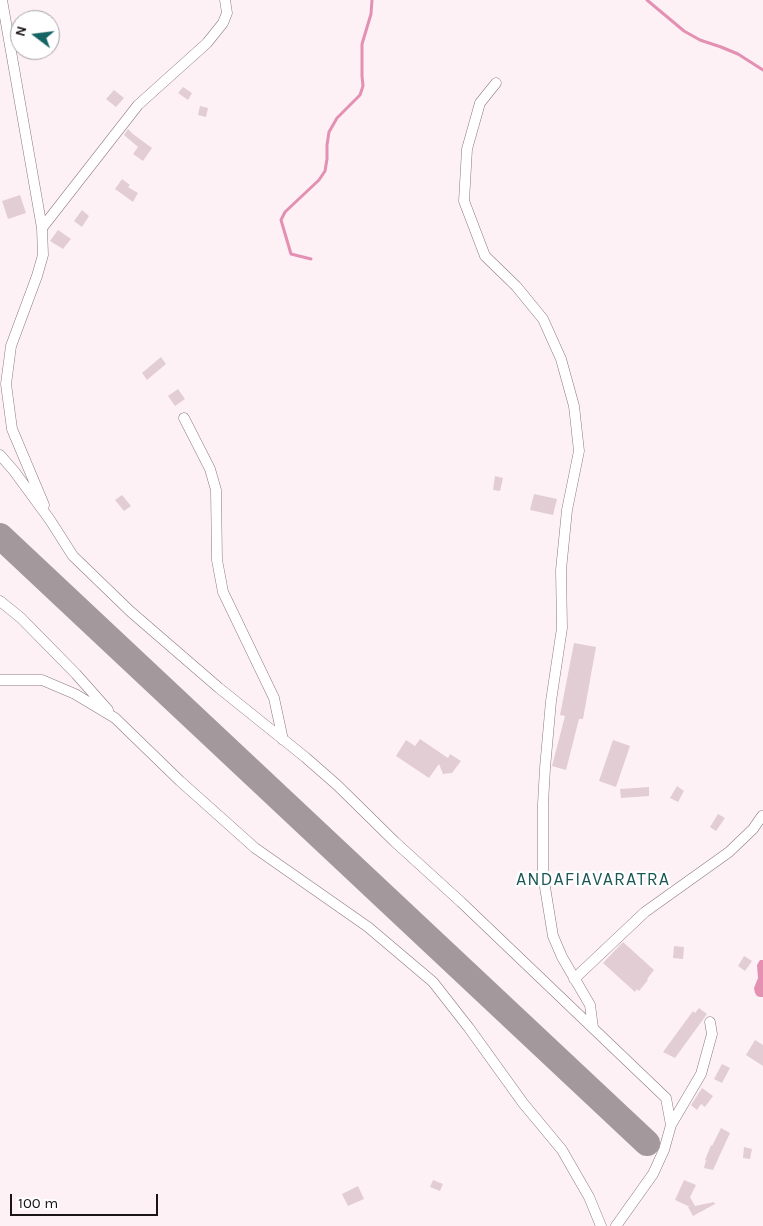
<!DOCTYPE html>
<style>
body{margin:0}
#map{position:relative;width:763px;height:1226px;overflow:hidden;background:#fef1f6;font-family:Karla,sans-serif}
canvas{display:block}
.north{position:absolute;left:10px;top:10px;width:50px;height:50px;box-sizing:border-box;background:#fff;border:1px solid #a4a1a2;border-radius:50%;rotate:285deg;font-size:14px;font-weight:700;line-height:20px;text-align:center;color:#1b1416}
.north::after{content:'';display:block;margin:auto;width:18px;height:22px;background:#166564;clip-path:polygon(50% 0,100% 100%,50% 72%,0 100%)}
.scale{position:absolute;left:10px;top:1194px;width:148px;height:22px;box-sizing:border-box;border:2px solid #1b1416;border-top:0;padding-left:6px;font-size:15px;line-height:18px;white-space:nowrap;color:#1b1416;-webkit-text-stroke:4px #fff;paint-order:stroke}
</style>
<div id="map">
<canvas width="763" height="1226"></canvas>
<div class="north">N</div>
<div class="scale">100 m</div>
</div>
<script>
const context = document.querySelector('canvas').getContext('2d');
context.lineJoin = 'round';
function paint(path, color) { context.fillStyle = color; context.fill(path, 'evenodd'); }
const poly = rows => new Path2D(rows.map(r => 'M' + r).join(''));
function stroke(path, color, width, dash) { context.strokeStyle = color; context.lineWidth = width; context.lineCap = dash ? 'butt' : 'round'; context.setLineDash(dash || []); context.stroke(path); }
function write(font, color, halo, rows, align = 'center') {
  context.font = font + ' Karla,sans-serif'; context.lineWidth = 4.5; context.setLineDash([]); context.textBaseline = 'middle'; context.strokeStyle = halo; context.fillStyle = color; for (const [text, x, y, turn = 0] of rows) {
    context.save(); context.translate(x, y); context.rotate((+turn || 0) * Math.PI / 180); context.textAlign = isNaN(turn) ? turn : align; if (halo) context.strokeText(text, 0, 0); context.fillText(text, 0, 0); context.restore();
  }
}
paint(poly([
 [760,960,763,960,763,997,760,997,757,996,755,993,754,988,758,978,757,965]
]), '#e390b3');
stroke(poly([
 [647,0,684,31,700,40,721,47,738,54,763,70],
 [311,259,291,254,281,220,285,212,319,180,325,171,327,159,327,145,329,132,337,118,360,95,363,86,362,76,362,44,371,14,372,0]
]), '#e390b3', 3);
stroke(poly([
 [0,536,647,1143]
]), '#a3989c', 26);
paint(poly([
 [183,87,192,93,188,100,178,93],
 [114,90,124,98,116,107,106,99],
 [200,106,208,108,206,117,198,115],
 [128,129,133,134,152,148,143,161,133,154,138,147,124,135],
 [122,179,130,185,128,187,138,193,133,202,115,189],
 [20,195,26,213,8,219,2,201],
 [82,210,89,216,82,227,74,221],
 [58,230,71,239,63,249,50,241],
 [161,357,166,364,147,380,142,373],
 [178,389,185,399,175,406,168,396],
 [495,476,503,478,500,491,493,490],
 [534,494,557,499,553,515,530,510],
 [122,495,131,506,124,511,115,500],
 [574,643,596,647,583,719,579,719,566,770,552,766,565,716,560,715],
 [420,739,448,758,450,754,461,761,452,773,443,774,439,764,429,778,396,756,406,740,415,746],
 [613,740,630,746,616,787,599,781],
 [677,786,684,791,678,802,670,798],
 [649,787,649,796,621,798,620,789],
 [718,814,725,818,716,831,710,827],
 [623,942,654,970,647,979,648,980,639,991,637,989,635,992,603,963],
 [674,946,684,947,683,959,673,958],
 [744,956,752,961,745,971,738,966],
 [699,1008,707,1014,675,1058,663,1052,693,1011,695,1013],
 [755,1040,763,1045,763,1066,746,1055],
 [722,1064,730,1068,722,1083,714,1079],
 [702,1088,713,1096,705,1107,701,1104,697,1110,691,1105],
 [721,1128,730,1133,713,1170,704,1168,706,1160,705,1160,711,1145,712,1146],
 [744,1147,752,1149,750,1159,743,1158],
 [433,1180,443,1184,440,1191,430,1187],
 [684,1180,696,1185,690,1197,695,1206,714,1202,715,1204,693,1216,688,1207,690,1207,675,1200],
 [358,1186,364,1199,348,1206,342,1194]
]), '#e2cdd5');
const minor = poly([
 [2,0,42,228,43,255,37,276,11,346,6,384,12,429,44,505],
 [496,83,480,103,467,149,464,201,485,256,516,286,543,319,561,359,574,406,579,451,567,510,561,570,562,628,551,701,545,768,543,804,543,875,553,936,562,957,590,1005,593,1028],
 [42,228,138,105,207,43,223,23,227,13,225,0],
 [184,418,210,469,216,490,217,560,223,592,274,698,283,740],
 [0,455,14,471,50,520,73,556,131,612,219,688,305,757,337,785,395,842,461,902,666,1098,671,1125,664,1150,653,1174,616,1226],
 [0,601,21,618,76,674,108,710],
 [0,680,42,680,75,694,115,718,180,781,255,848,368,927,433,982,469,1028,523,1103,562,1150,589,1197,601,1226],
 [574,979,645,912,729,852,753,829,762,816],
 [671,1125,701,1074,712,1034,710,1022]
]);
stroke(minor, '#8b7980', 11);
stroke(minor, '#fff', 10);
context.letterSpacing = '1px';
write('18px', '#1c5756', '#fff', [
 ["ANDAFIAVARATRA",593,880]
]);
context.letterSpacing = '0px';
</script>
